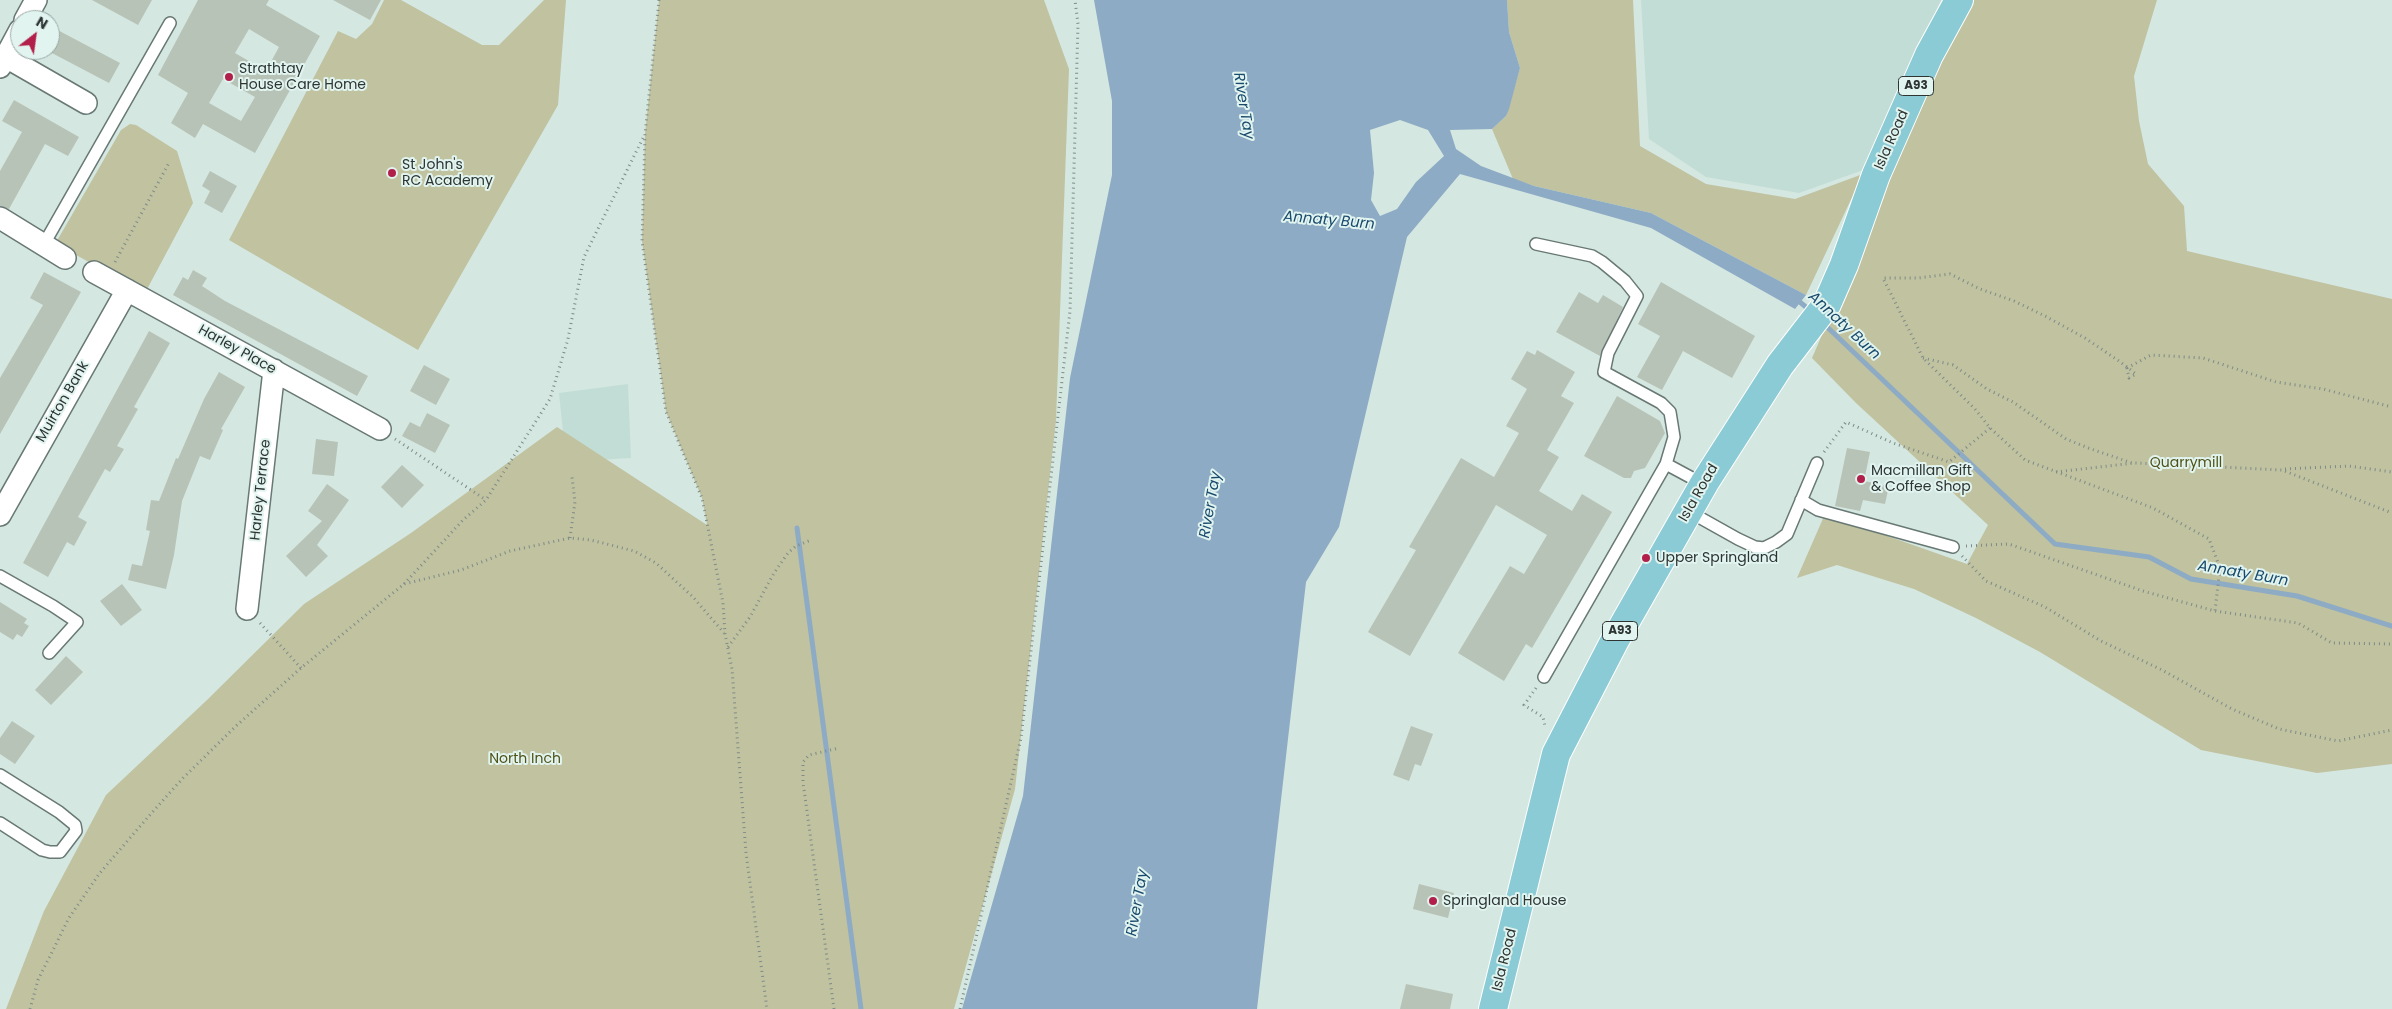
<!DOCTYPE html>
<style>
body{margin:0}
#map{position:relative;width:2392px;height:1009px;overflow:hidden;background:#d4e7e1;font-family:Poppins,sans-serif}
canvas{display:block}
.north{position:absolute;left:10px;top:10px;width:50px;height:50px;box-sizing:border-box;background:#e1f4ef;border:1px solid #99a7a3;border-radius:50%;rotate:30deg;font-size:14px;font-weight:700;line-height:20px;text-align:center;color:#2d3432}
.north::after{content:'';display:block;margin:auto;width:18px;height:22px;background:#b11f4a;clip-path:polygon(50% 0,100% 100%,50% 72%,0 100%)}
</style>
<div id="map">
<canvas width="2392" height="1009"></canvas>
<div class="north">N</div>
</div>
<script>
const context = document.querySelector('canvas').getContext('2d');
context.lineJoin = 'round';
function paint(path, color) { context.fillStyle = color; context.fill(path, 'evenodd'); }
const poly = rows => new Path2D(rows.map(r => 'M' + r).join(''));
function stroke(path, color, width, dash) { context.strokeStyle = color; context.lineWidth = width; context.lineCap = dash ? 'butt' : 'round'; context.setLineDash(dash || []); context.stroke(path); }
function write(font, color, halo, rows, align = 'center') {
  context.font = font + ' Poppins,sans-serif'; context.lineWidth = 4; context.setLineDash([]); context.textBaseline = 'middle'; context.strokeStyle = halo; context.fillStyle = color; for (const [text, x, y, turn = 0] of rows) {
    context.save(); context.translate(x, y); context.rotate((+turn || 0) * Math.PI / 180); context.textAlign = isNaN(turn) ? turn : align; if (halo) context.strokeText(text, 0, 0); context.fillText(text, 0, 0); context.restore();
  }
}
paint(poly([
 [1641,0,1941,0,1866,169,1799,193,1706,177,1649,139],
 [628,384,631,458,566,462,559,393]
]), '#c2ddd5');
paint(poly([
 [384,0,401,0,482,45,499,45,544,0,566,0,558,105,418,350,229,240,338,31,356,39,372,24],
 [659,0,1044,0,1069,69,1056,420,1015,789,954,1009,6,1009,44,911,106,795,207,700,304,604,411,533,557,427,707,525,702,498,666,412,642,241,645,134],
 [1507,0,1633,0,1640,146,1706,184,1795,199,1863,174,1806,295,1651,213,1534,186,1513,179,1492,129,1506,116,1520,68,1509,32],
 [1967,0,2157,0,2134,76,2139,121,2148,164,2184,206,2187,251,2392,299,2392,764,2317,773,2201,750,2040,652,1976,618,1914,589,1837,565,1797,578,1825,514,1967,564,1988,525,1856,403,1812,358],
 [130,124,136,125,177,151,193,203,145,293,58,245,58,239,121,130]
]), '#c0c2a0');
paint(poly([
 [1094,0,1507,0,1509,32,1520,68,1509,109,1506,116,1492,129,1450,130,1456,149,1481,166,1534,186,1651,213,1806,295,1795,309,1651,228,1460,174,1407,237,1339,527,1306,582,1257,1009,962,1009,1023,796,1070,378,1112,175,1112,101],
 [1400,120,1428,130,1444,156,1416,182,1397,209,1380,216,1371,200,1374,173,1370,130]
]), '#8dabc4');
stroke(poly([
 [1795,298,1812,312],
 [1823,323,2055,544,2149,557,2191,579,2297,596,2392,626],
 [797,528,861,1009]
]), '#8dabc4', 5);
paint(poly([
 [92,0,152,0,138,25],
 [198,0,269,0,266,5,320,36,255,153,203,124,195,138,171,123,188,93,158,75],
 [249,29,279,47,266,71,235,53],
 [223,79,255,97,241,121,209,103],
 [333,0,381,0,370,20],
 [50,26,120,63,109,83,50,52],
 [14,100,79,137,68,156,45,144,9,209,0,206,0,171,22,132,2,121],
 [210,171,237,186,222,213,204,203,210,191,202,186],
 [193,270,207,278,202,286,225,301,368,376,357,396,173,295,183,277,188,280],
 [44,272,81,292,0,434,0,378,43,305,30,298],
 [1661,282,1755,336,1732,378,1683,351,1662,390,1637,377,1660,336,1638,324],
 [1579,292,1598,303,1603,295,1623,307,1600,356,1556,332],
 [149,331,170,343,134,407,138,409,117,446,124,449,110,472,105,469,78,517,87,522,74,546,67,542,48,577,23,563],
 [1537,350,1575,372,1561,396,1574,403,1547,450,1559,457,1539,491,1572,511,1582,494,1612,512,1532,648,1526,644,1504,681,1458,653,1510,566,1524,574,1547,535,1496,505,1410,656,1368,632,1416,550,1409,547,1461,458,1494,477,1519,433,1506,426,1527,389,1511,379,1527,351,1535,355],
 [424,365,450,379,436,405,410,391],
 [219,372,245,387,221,429,223,430,210,460,200,456,182,501,174,555,166,589,128,580,132,564,142,566,150,531,146,530,151,500,159,501,176,458,178,459,204,399],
 [1617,396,1660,421,1665,433,1645,468,1634,471,1631,478,1624,478,1584,456],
 [427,413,450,425,435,453,402,436,410,422,420,427],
 [316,439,338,442,334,476,312,474],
 [1847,448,1870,452,1864,481,1889,486,1885,504,1863,500,1860,511,1835,506],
 [402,465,424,485,402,508,381,487],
 [327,484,349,500,317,545,328,556,306,577,286,556,322,521,308,511],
 [122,584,142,610,121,626,100,601],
 [0,602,27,619,24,623,29,626,22,637,17,634,13,640,0,632],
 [66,656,83,672,51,705,35,690],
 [12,721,35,736,15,764,0,754,0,738],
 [1411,726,1433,734,1421,766,1415,764,1409,781,1393,775],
 [1419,884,1454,893,1448,918,1413,909],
 [1406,984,1453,994,1450,1009,1400,1009]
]), '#b8c3b7');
const lane = poly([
 [44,244,170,23],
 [1536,244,1592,256,1602,262,1625,281,1637,296,1608,353,1604,372,1661,403,1670,412,1674,437,1666,464],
 [1801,500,1818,510,1953,547],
 [1688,511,1738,539,1755,547,1764,548,1776,542,1787,534,1817,463],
 [0,576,53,606,77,622,49,653],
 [1544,677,1666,464,1692,478,1705,482],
 [0,775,59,812,75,825,76,831,60,852,50,852,42,850,0,823]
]);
const street = poly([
 [25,20,36,0],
 [6,57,86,103],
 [0,67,20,30],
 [0,218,65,258],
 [94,272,380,429],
 [0,515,127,290],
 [247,609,274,370]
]);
const primary = poly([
 [1493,1009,1556,754,1615,640,1705,482,1780,365,1827,304,1844,265,1876,175,1929,55,1959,0]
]);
stroke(lane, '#687874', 14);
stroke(street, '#687874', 24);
stroke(primary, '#fff', 30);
stroke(poly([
 [659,0,645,134,642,241,666,412,702,498,723,603,725,634,732,669,746,853,767,1009],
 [115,262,170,161],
 [1923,358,1953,365,1987,389,2013,402,2066,439,2091,449,2132,463],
 [2127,368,2129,378,2136,374,2119,361,2085,338,2045,316,2014,301,1980,289,1950,274,1918,278,1883,278,1923,358,1975,409,1990,428,2025,460,2153,508,2209,539,2220,568,2215,611],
 [2127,368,2151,355,2203,358,2276,382,2323,389,2392,407],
 [395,439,486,500],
 [1824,452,1846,422,1893,443,1949,462,1990,428],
 [2285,469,2349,466,2392,472],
 [2056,472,2134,463,2282,470,2392,513],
 [570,538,575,502,572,477],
 [1966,546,2009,544,2143,591,2215,611,2298,623,2332,643,2392,644],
 [1962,556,1986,581,2045,607,2101,641,2162,670,2232,709,2279,729,2338,741,2392,730],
 [404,584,463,520,486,500,550,399,568,339,584,257,644,136],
 [260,623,301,668],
 [728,647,750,617,774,573,788,553,796,546,811,540],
 [1536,688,1524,705,1543,717,1545,726],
 [30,1009,38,980,69,918,99,874,148,817,183,778,236,726,301,668,404,584,461,570,510,551,570,538,591,540,634,551,656,563,693,597,724,633],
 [834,1009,803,782,803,762,809,755,839,748],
 [960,1009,1021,738,1070,311,1078,24,1075,0]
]), '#7e8b87', 3, [1, 4]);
stroke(lane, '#fff', 11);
stroke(street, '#fff', 21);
stroke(primary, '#8bcbd5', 28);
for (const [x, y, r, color] of [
 [229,77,5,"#b11f4a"],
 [392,173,5,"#b11f4a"],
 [1861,479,5,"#b11f4a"],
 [1646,558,5,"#b11f4a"],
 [1433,901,5,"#b11f4a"]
]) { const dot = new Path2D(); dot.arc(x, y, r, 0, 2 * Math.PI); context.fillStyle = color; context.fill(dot); stroke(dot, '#e1f4ef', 2); }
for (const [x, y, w] of [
 [1916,86,35],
 [1620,631,35]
]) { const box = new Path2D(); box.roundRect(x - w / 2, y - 9.5, w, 19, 4); context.fillStyle = '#e1f4ef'; context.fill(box); stroke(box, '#2d3432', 1); }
write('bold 12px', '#2d3432', null, [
 ["A93",1916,86],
 ["A93",1620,631]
]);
write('14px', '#2d3432', '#e1f4ef', [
 ["Strathtay",239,69],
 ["House Care Home",239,85],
 ["St John's",402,165],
 ["RC Academy",402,181],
 ["Macmillan Gift",1871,471],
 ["& Coffee Shop",1871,487],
 ["Upper Springland",1656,558],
 ["Springland House",1443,901]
], 'left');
write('14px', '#2d3432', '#e1f4ef', [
 ["Isla Road",1892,140,-66],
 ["Harley Place",237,350,29],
 ["Muirton Bank",63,402,-60],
 ["Harley Terrace",261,490,-84],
 ["Isla Road",1699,493,-60],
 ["Isla Road",1505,960,-76]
]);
write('14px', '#505117', '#e1f4ef', [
 ["Quarrymill",2186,463],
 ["North Inch",525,759]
]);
write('italic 15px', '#194a6d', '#e1f4ef', [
 ["River Tay",1243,106,81],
 ["Annaty Burn",1329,221,5],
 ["Annaty Burn",1844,326,43],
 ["River Tay",1211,505,-80],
 ["Annaty Burn",2243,574,10],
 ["River Tay",1138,903,-80]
]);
</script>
